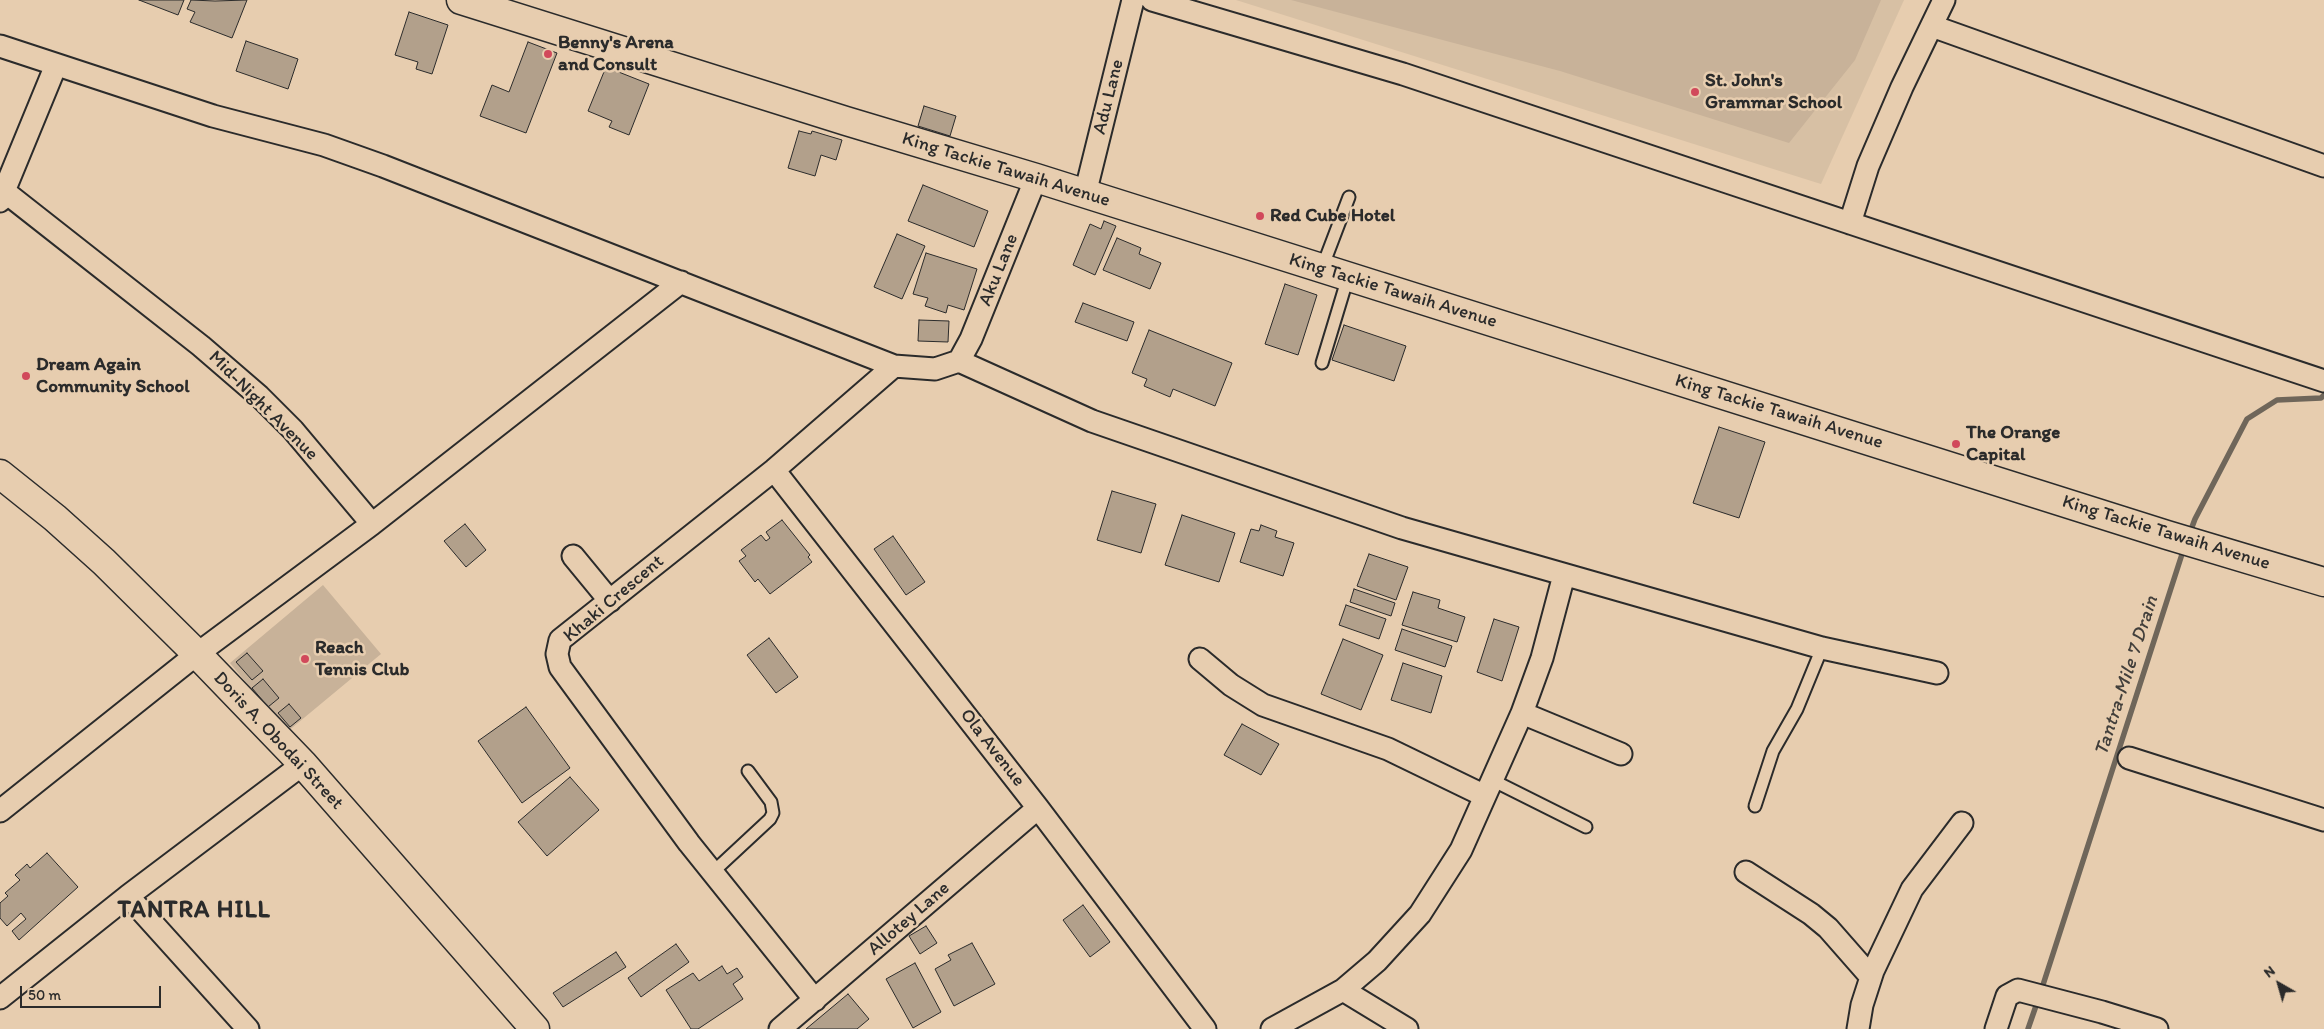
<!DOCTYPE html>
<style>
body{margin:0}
#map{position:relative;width:2324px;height:1029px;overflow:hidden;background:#e7cdaf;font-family:Itim,sans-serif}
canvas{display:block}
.north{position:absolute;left:2254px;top:959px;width:50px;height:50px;-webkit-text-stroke:4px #e7cdaf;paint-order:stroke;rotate:322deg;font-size:14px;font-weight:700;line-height:20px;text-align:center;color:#2b2b2b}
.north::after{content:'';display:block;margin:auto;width:18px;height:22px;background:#2b2b2b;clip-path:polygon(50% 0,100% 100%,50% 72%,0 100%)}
.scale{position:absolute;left:20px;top:986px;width:141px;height:22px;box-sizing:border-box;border:2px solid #2b2b2b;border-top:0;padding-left:6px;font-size:15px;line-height:18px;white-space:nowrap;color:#2b2b2b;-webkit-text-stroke:4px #e7cdaf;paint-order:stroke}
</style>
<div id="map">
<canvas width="2324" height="1029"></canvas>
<div class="north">N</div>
<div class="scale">50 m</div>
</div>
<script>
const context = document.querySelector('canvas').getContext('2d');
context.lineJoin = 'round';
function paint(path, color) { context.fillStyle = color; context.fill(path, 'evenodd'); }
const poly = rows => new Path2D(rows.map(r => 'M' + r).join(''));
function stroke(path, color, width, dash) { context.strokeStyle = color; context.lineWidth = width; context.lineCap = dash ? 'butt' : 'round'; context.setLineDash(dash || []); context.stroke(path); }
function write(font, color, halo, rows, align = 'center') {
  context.font = font + ' Itim,sans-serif'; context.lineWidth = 5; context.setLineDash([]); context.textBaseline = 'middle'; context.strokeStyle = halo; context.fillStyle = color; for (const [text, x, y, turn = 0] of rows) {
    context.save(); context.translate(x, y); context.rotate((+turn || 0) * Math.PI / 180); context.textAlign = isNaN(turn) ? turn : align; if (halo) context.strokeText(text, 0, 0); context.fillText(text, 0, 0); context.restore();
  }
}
paint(poly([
 [1236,0,1904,0,1821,184]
]), '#d7c0a4');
paint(poly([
 [1291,0,1881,0,1855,60,1789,143,1560,71],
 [323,585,381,654,287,732,230,663]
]), '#c8b299');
stroke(poly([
 [2189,535,2195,519,2247,419,2277,400,2321,398,2324,395],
 [2041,991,2184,548],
 [2028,1029,2038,1000]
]), '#6f665a', 5.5);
const building = poly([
 [139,0,184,0,178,15,139,0],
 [191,0,215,1,247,0,232,38,190,22,195,12,187,9,191,0],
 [409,12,448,25,432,74,416,69,418,62,395,55,409,12],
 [246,41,298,59,288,89,236,71,246,41],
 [528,42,557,53,526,133,480,116,492,85,509,92,528,42],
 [606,67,649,84,629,135,609,127,612,121,588,111,606,67],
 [924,106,956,116,950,136,918,126,924,106],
 [799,131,811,134,812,131,842,140,836,160,821,155,815,176,788,168,799,131],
 [923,185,988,211,974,247,908,221,923,185],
 [1104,221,1116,226,1095,275,1073,265,1090,224,1101,229,1104,221],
 [897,234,925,246,902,299,874,287,897,234],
 [1117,238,1141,248,1139,254,1161,263,1150,289,1103,270,1117,238],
 [926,253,977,269,964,310,948,305,946,313,925,306,928,298,913,294,926,253],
 [1285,284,1317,295,1298,355,1265,344,1285,284],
 [1083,303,1134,322,1127,341,1075,322,1083,303],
 [919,320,949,321,948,342,918,341,919,320],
 [1344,325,1406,346,1394,381,1332,360,1344,325],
 [1149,330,1232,363,1215,406,1173,389,1170,397,1144,386,1147,379,1132,373,1149,330],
 [1719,427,1765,442,1739,518,1693,503,1719,427],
 [1112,491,1156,504,1141,553,1097,540,1112,491],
 [1182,515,1235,533,1219,582,1165,565,1182,515],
 [782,520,810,555,808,557,812,562,770,594,758,579,755,582,739,561,746,556,741,550,761,535,766,541,770,538,766,532,782,520],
 [465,524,486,550,466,567,444,541,465,524],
 [1261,525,1277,531,1275,537,1294,543,1283,576,1240,562,1251,529,1259,531,1261,525],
 [893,536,925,582,906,595,874,549,893,536],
 [1369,554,1408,567,1396,600,1357,586,1369,554],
 [1354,589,1395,603,1391,616,1350,602,1354,589],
 [1413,592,1440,600,1438,608,1465,617,1457,642,1402,625,1413,592],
 [1346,605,1386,619,1379,639,1339,625,1346,605],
 [1494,619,1519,627,1502,681,1477,672,1494,619],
 [1402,629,1452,646,1445,667,1395,650,1402,629],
 [769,638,798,677,776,693,747,655,769,638],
 [1343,639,1383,655,1361,710,1321,694,1343,639],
 [247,653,263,671,252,680,236,662,247,653],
 [1403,663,1442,676,1431,713,1391,700,1403,663],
 [263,679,279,698,268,707,252,688,263,679],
 [289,704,301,718,290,727,278,713,289,704],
 [526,707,570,768,522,803,478,741,526,707],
 [1242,724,1279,744,1261,775,1224,755,1242,724],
 [570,777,599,810,547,856,518,822,570,777],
 [47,853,78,887,19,940,12,931,26,919,21,913,7,926,0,918,0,903,8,896,5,893,20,880,15,875,27,864,30,868,47,853],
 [1083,905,1110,942,1090,957,1063,920,1083,905],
 [926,926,937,943,920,954,909,936,926,926],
 [972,943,995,984,954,1006,935,969,951,960,948,955,972,943],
 [676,944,689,962,641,997,628,978,676,944],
 [616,952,626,967,563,1007,553,993,616,952],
 [915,963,941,1012,913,1028,886,979,915,963],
 [722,966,727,974,737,968,743,977,733,984,743,999,698,1029,691,1029,666,990,693,973,699,981,722,966],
 [848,994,869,1019,857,1029,806,1029,848,994]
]);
paint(building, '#b2a08b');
stroke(building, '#2b2b2b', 1);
const lane = poly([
 [1322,268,1349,197],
 [1322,363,1348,277],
 [1492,780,1586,827],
 [1755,806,1773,751,1797,709,1822,648],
 [713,872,770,819,773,813,771,802,748,771]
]);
const street = poly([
 [1152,0,1403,74,2324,381],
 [1932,26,2324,166],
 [0,46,213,116,324,145,383,166,894,366,935,369,959,361,1092,421,1402,528,1822,648,1937,673],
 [0,188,201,346,259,396,293,430,372,524],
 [1085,194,1133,0],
 [0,201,56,65],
 [1850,223,1868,166,1902,87,1944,0],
 [959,361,971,339,1036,178],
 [774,470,1038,808,1205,1029],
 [573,556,610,601],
 [1200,659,1231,685,1263,705,1388,749,1485,796],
 [1522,713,1621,754],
 [2129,758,2324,820],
 [0,811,197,654,372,524,681,282],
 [1746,872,1811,914,1828,928,1871,977],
 [128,896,248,1029],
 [1343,990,1407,1029],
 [0,998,128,896,303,764],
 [815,1000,689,843,560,667,557,654,560,640,774,470,894,366],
 [780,1029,1038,808],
 [1272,1029,1343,990,1377,961,1420,914,1461,850,1522,713,1542,658,1564,575],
 [1858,1029,1862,1005,1873,971,1912,889,1962,823],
 [1996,1029,2007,996,2018,990,2102,1012,2157,1029]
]);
const secondary = poly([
 [461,0,846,121,1036,178,2167,535,2324,582],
 [0,474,55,518,104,562,197,654,303,764,535,1029]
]);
stroke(lane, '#2b2b2b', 15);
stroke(street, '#2b2b2b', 25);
stroke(secondary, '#2b2b2b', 31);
stroke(lane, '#e7cdaf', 11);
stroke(street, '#e7cdaf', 21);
stroke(secondary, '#e7cdaf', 28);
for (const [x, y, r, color] of [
 [548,54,5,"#d1495b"],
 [1695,92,5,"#d1495b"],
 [1260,216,5,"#d1495b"],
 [26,376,5,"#d1495b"],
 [1956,444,5,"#d1495b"],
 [305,659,5,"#d1495b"]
]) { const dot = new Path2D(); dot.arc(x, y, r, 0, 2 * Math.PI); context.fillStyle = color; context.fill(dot); stroke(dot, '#e7cdaf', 2); }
write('bold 19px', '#2b2b2b', '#e7cdaf', [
 ["Benny's Arena",558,43],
 ["and Consult",558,65],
 ["St. John's",1705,81],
 ["Grammar School",1705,103],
 ["Red Cube Hotel",1270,216],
 ["Dream Again",36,365],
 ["Community School",36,387],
 ["The Orange",1966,433],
 ["Capital",1966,455],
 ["Reach",315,648],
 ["Tennis Club",315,670]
], 'left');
write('19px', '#2b2b2b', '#e7cdaf', [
 ["Adu Lane",1109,97,-76],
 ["King Tackie Tawaih Avenue",1006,170,17],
 ["Aku Lane",999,270,-68],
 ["King Tackie Tawaih Avenue",1393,291,17],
 ["Mid-Night Avenue",263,406,45],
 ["King Tackie Tawaih Avenue",1779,412,17],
 ["King Tackie Tawaih Avenue",2166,533,17],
 ["Khaki Crescent",614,599,-40],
 ["Doris A. Obodai Street",278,741,47],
 ["Ola Avenue",992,748,52],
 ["Allotey Lane",909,919,-41]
]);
write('italic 20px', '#423f3b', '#e7cdaf', [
 ["Tantra-Mile 7 Drain",2127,676,-72]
]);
context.letterSpacing = '1px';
write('bold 24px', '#2b2b2b', '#e7cdaf', [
 ["TANTRA HILL",194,911]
]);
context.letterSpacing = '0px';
</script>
